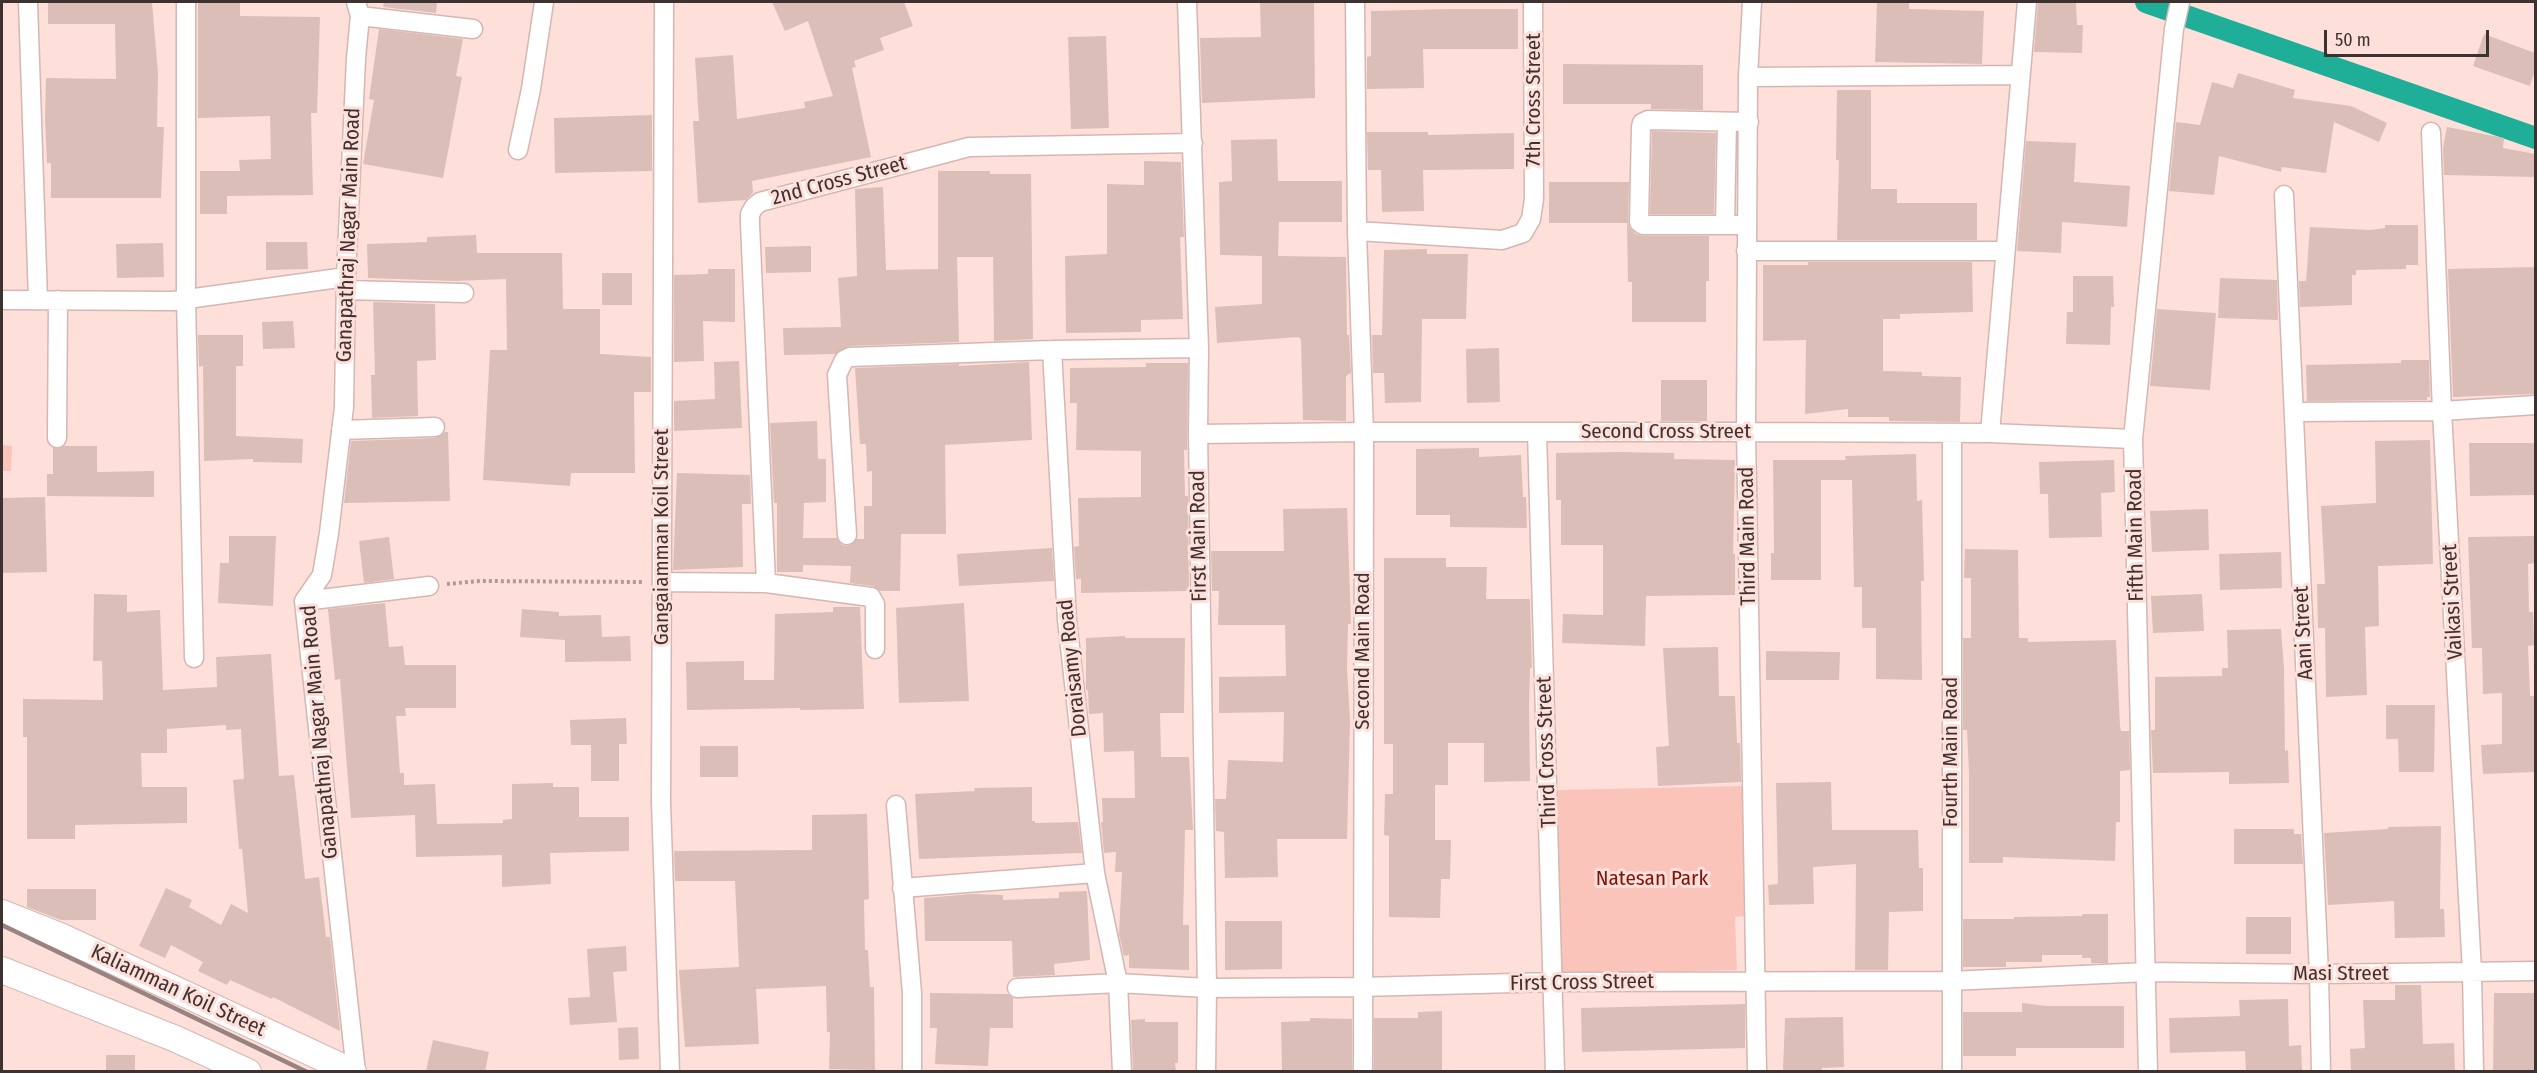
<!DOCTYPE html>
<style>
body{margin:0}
#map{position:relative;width:2537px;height:1073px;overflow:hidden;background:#fedfda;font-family:"Fira Sans Condensed",sans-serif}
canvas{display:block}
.frame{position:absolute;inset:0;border:3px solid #3e3230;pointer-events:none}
.scale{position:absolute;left:2324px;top:30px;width:165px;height:27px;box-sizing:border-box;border:3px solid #3e3230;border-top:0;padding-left:8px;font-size:18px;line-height:21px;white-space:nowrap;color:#3e3230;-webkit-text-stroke:4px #fedfda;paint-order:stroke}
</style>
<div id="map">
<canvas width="2537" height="1073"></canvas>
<div class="frame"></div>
<div class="scale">50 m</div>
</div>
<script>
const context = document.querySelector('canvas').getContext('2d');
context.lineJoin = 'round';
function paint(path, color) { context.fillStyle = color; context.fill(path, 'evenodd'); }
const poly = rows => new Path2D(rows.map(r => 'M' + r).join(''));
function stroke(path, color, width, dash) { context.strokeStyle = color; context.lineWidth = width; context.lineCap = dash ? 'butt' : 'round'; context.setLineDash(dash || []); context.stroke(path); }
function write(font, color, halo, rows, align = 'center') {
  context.font = font + ' "Fira Sans Condensed",sans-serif'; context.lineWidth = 6; context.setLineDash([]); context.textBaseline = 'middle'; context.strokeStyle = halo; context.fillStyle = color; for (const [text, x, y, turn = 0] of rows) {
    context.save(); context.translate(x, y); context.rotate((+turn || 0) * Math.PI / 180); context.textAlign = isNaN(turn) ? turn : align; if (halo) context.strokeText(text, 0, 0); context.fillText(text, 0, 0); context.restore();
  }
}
paint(poly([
 [2,445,12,446,11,471,2,471],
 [1745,786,1748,916,1735,917,1737,970,1560,974,1557,790]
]), '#fbc4bb');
stroke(poly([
 [2146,2,2536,138]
]), '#1fae98', 22);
paint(poly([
 [48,2,152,2,158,73,157,127,164,127,161,198,51,198,51,163,47,163,45,120,46,78,116,79,115,24,48,24],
 [198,2,240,2,240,16,320,17,317,113,311,113,313,195,227,196,227,214,200,214,200,171,240,171,239,160,271,159,270,116,198,118],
 [384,2,437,2,436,13,383,7],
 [772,2,904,2,913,26,880,38,884,50,854,61,856,67,852,68,871,157,752,181,753,193,746,200,698,203,693,121,699,121,695,58,733,55,737,119,805,108,804,102,833,96,808,21,785,31],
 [1260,2,1314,2,1315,98,1202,103,1200,38,1261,37],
 [1877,2,1909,2,1909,9,1984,11,1982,64,1875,62],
 [2038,2,2076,2,2077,25,2083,25,2082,53,2034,52],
 [1452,9,1518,9,1518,49,1423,49,1424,88,1367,89,1367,57,1371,56,1371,11],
 [379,29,463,39,456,76,462,77,443,178,363,164,374,100,369,99],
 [2484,34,2535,53,2535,70,2530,86,2473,66],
 [1106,36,1109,128,1071,129,1068,37],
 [1563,64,1703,65,1703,110,1651,109,1651,104,1563,104],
 [2238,73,2295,90,2293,98,2351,106,2387,123,2379,142,2334,122,2326,173,2282,167,2281,172,2219,156,2214,195,2169,191,2176,122,2200,125,2212,82,2233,88],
 [1837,90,1871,90,1871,189,1897,189,1897,203,1977,203,1977,240,1837,240,1839,160,1836,160],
 [652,115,652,171,555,173,554,118],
 [2447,127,2504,138,2503,148,2535,154,2535,177,2444,175,2443,148],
 [1652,131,1716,133,1714,214,1650,214],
 [1367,132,1428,132,1428,135,1514,133,1514,169,1423,170,1424,211,1382,212,1381,170,1368,170],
 [1277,139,1278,181,1342,181,1342,222,1279,222,1278,256,1346,257,1347,335,1349,335,1351,373,1346,376,1346,421,1303,420,1301,339,1298,337,1217,343,1215,307,1262,304,1262,256,1220,255,1219,182,1232,181,1231,140],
 [2026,141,2076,143,2074,182,2130,186,2127,227,2062,222,2061,253,2017,251],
 [1144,161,1181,162,1184,237,1180,237,1183,319,1141,320,1141,332,1066,333,1065,256,1107,254,1107,184,1144,185],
 [938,171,990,171,990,174,1031,174,1033,339,994,341,993,257,957,257,959,342,850,346,835,354,784,355,783,328,841,327,838,278,857,276,855,189,883,187,886,270,938,269],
 [1549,182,1629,182,1628,222,1629,227,1636,234,1643,236,1709,236,1709,281,1706,281,1706,322,1632,322,1632,282,1628,282,1627,223,1549,223],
 [2385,225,2418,225,2418,265,2406,265,2406,269,2356,270,2356,275,2352,275,2352,305,2300,307,2299,281,2306,281,2310,227,2370,230,2385,228],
 [476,235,477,253,562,253,563,309,600,309,600,354,651,357,651,392,634,392,635,473,571,473,570,486,483,480,490,350,507,350,506,279,454,281,368,278,367,244,427,242,427,237],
 [266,242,307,242,308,269,266,270],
 [163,243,164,277,117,278,116,244],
 [811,246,811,272,766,273,765,247],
 [1427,249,1427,254,1468,254,1466,319,1422,319,1421,402,1385,403,1384,373,1373,373,1372,335,1382,335,1384,250],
 [1808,262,1972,262,1973,312,1900,314,1900,319,1883,319,1883,371,1922,372,1922,376,1961,377,1960,422,1889,421,1889,417,1848,417,1848,409,1805,414,1806,340,1763,341,1763,265,1808,265],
 [2535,267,2535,394,2453,397,2448,269],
 [708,269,735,269,735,322,703,321,704,361,674,362,674,275,708,274],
 [602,273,632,273,632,305,602,305],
 [2073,276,2113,276,2114,307,2111,307,2110,345,2066,344,2067,312,2073,312],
 [2220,278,2277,280,2278,320,2218,318],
 [373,302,435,304,436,360,417,361,418,416,372,418,371,375,375,375],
 [2157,309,2216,313,2210,390,2150,386],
 [293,321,295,348,263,349,262,322],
 [198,335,243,335,243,366,236,366,236,436,303,439,302,463,253,462,253,459,204,461,203,366,199,367],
 [1499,348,1500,402,1467,403,1466,349],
 [2401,360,2429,360,2430,397,2427,397,2427,400,2307,401,2306,365,2401,363],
 [739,361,742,428,674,431,674,401,715,399,714,362],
 [1029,362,1032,440,945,445,946,534,901,534,900,591,880,591,873,586,850,583,851,566,803,565,803,572,777,572,777,503,774,503,770,423,817,421,818,459,826,459,826,502,804,503,803,538,837,538,842,545,848,546,857,539,864,539,864,506,872,506,872,471,867,472,866,444,860,444,855,368,959,364,959,366],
 [1146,363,1188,363,1187,450,1184,450,1185,496,1188,496,1189,591,1081,593,1081,579,1076,579,1074,547,1079,546,1078,498,1141,497,1141,451,1076,450,1077,403,1070,403,1070,368,1146,367],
 [1661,380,1707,380,1707,421,1661,421],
 [445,432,448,432,450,501,344,503,351,441,435,438],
 [2430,440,2433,564,2378,566,2379,626,2365,627,2367,695,2326,697,2325,628,2318,628,2317,584,2325,584,2321,506,2376,503,2375,441],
 [2469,443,2535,443,2535,495,2470,496],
 [65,446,97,446,97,472,154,471,154,497,47,496,47,474,53,474,53,448],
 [1479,448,1479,457,1521,455,1523,497,1526,497,1527,528,1450,527,1450,515,1416,515,1416,449],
 [1619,452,1674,453,1674,459,1735,460,1733,554,1735,554,1735,595,1646,596,1645,646,1562,643,1563,614,1603,615,1603,545,1561,545,1561,500,1556,500,1556,453],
 [1916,454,1917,501,1922,500,1924,581,1921,581,1922,680,1876,679,1876,628,1862,628,1862,587,1854,587,1852,480,1821,480,1821,580,1771,580,1771,553,1774,553,1773,460,1846,460,1845,456],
 [2114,460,2115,492,2101,493,2102,537,2049,538,2048,494,2040,494,2039,462],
 [677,473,750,475,751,504,742,504,743,567,673,570],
 [45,497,47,572,2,573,2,498],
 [1347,508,1351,624,1348,624,1347,668,1350,721,1347,839,1277,839,1278,877,1225,878,1224,832,1216,831,1215,799,1226,799,1228,760,1283,762,1284,712,1219,713,1219,677,1286,676,1285,625,1218,625,1219,591,1212,591,1211,551,1284,551,1283,509],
 [2208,509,2209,550,2152,552,2150,511],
 [229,536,276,536,273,606,218,603,220,563,229,563],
 [2535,536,2535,563,2528,564,2529,612,2533,612,2534,645,2528,646,2530,696,2535,696,2535,772,2483,774,2481,745,2502,744,2502,693,2483,694,2482,648,2472,648,2468,537],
 [389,537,394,579,364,583,359,541],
 [1052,548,1054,581,959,586,957,554],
 [1965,549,2018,550,2019,638,2028,638,2028,642,2116,640,2120,726,2121,731,2129,731,2130,770,2120,771,2120,822,2116,822,2115,861,2003,857,2003,863,1969,863,1969,773,1967,730,1963,730,1963,638,1971,638,1971,578,1964,578],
 [2281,552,2282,588,2220,590,2219,554],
 [1384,558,1446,558,1446,567,1487,567,1486,599,1530,599,1532,668,1530,668,1529,707,1530,781,1484,782,1484,743,1448,743,1448,785,1435,785,1435,840,1451,840,1450,879,1441,879,1440,918,1389,917,1389,836,1384,835,1385,794,1393,794,1393,744,1384,744],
 [94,594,127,595,127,612,160,610,163,690,217,687,216,657,271,654,279,776,294,775,305,879,319,877,326,937,330,937,340,1031,273,997,272,999,230,980,227,985,198,971,203,962,171,945,165,958,139,946,166,888,192,900,189,907,221,925,231,904,248,913,242,849,239,849,233,780,244,779,241,729,226,730,226,725,167,729,167,753,141,753,142,787,187,787,187,823,75,825,75,839,27,839,27,737,23,737,23,699,103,700,102,661,93,661],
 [2202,594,2204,631,2153,633,2151,596],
 [385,603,389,647,403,646,405,665,456,665,456,708,405,708,406,716,396,716,400,773,404,773,404,785,435,784,437,824,503,823,503,820,512,819,512,784,553,783,553,787,579,787,579,817,629,817,629,851,550,853,551,884,502,887,502,855,416,857,415,815,351,818,340,679,335,680,328,609],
 [964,603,969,701,899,703,896,608],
 [833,607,860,607,864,709,800,710,800,708,687,710,686,662,744,661,744,680,774,680,775,614,833,612],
 [522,609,559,612,559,616,601,615,602,637,630,636,631,661,565,662,565,640,520,637],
 [2281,629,2284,668,2285,751,2288,750,2289,783,2229,784,2229,772,2153,773,2151,730,2155,730,2155,677,2222,676,2222,668,2228,668,2227,630],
 [1125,636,1125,638,1185,638,1184,713,1160,713,1161,757,1189,757,1193,830,1185,830,1183,925,1189,925,1189,970,1129,968,1129,955,1124,956,1119,934,1122,872,1115,872,1116,852,1104,853,1101,822,1103,822,1102,798,1135,798,1134,751,1104,752,1103,713,1089,714,1088,691,1086,689,1086,638],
 [1718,647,1719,696,1735,696,1737,743,1740,743,1741,782,1658,786,1656,747,1669,746,1663,648],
 [1766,651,1840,652,1839,680,1766,680],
 [2386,705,2435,705,2434,772,2399,772,2398,739,2386,739],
 [626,718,627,744,619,744,619,781,591,781,591,745,571,745,570,720],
 [700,746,738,746,738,777,700,777],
 [1831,782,1832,830,1918,830,1919,868,1923,868,1923,911,1889,912,1888,970,1855,970,1856,864,1813,867,1814,904,1769,905,1768,885,1778,884,1776,783],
 [1032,787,1032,821,1035,821,1035,823,1078,822,1082,853,919,859,915,794,975,791,974,788],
 [867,814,869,899,864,900,865,950,868,950,870,987,874,987,875,1070,829,1069,830,1032,827,1032,826,986,756,989,759,1044,685,1047,679,970,739,967,735,881,675,881,674,851,812,850,812,815],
 [2441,826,2440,909,2444,909,2445,937,2395,938,2394,901,2328,905,2324,833,2388,829,2388,827],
 [2234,829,2294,829,2294,834,2301,834,2303,864,2234,864],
 [27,889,96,889,96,920,61,920,27,907],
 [1087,891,1090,960,1054,964,1055,975,1013,977,1012,941,925,941,924,898,972,894,1003,895,1003,900,1059,898,1059,892],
 [2082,914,2108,914,2108,963,2091,963,2091,958,2082,958,2082,955,2042,955,2042,962,2006,962,2006,967,1963,967,1963,919,2014,919,2014,917,2082,916],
 [2246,917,2291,917,2291,954,2246,954],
 [1225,921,1282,921,1282,969,1225,970],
 [626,946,627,971,613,972,617,1022,570,1025,568,998,590,997,587,949],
 [2395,985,2421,985,2423,1044,2454,1043,2455,1071,2351,1071,2350,1049,2365,1048,2363,1000,2395,1000],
 [930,993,1008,994,1013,998,1013,1028,990,1028,988,1066,935,1064,937,1028,930,1028],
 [2494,993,2535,993,2535,1071,2493,1071],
 [2288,999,2289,1046,2301,1045,2302,1071,2246,1071,2245,1051,2170,1053,2169,1018,2240,1016,2239,1000],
 [2022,1003,2047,1006,2124,1006,2124,1048,2016,1048,2016,1056,1963,1056,1963,1012,2022,1012],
 [1745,1004,1745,1048,1582,1052,1581,1008],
 [1442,1011,1442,1071,1374,1071,1374,1018,1418,1018,1418,1012],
 [1843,1017,1844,1067,1822,1068,1822,1071,1783,1071,1785,1018],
 [1310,1018,1352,1019,1352,1071,1282,1071,1281,1022,1310,1021],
 [1145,1019,1145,1022,1178,1022,1178,1063,1175,1063,1176,1071,1133,1071,1131,1020],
 [638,1027,639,1059,619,1060,618,1028],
 [433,1040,489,1052,485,1071,426,1071],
 [106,1055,135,1055,135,1071,106,1071]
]), '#dcbeb9');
const minor = poly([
 [28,2,38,300],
 [186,2,186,299,194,658],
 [356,2,360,16,356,58,346,277,344,407,329,533,322,575,304,601,356,1072],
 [664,2,661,802,670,1072],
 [1187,2,1199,348,1198,434,1207,988,1206,1072],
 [1355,2,1357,231,1364,432,1363,1072],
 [1752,2,1748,77,1746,432,1757,1072],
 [360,16,473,29],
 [1748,77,2020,75],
 [2431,132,2442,411,2472,972,2474,1072],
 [518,150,531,89,544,2],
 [2284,195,2319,974,2321,1072],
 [1725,225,1727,122],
 [1746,225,1643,225,1639,222,1641,127,1642,123,1648,120,1749,122],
 [1357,231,1502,240,1523,233,1531,219,1534,199,1533,2],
 [1746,251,2005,251],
 [346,290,464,293],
 [2,300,173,301,346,277],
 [1052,350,1067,620,1095,873,1118,983,1122,1072],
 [2294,412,2442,411,2536,405],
 [341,430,435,427],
 [1537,432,1555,1072],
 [1990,433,2027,2],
 [1198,434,1364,432,1746,432,1990,433,2133,439],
 [57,438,58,300],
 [847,535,837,375,844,360,850,357,1052,350,1199,348],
 [662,582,766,583,871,597,875,604,875,649],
 [766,583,750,224,750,214,754,207,760,202,969,147,1193,143],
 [304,601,429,586],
 [896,805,912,993,912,1072],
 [902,888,1095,873],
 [1017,988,1118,983,1207,988,1361,987,1554,982,1950,981,2147,972,2319,974,2536,971],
 [1952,1072,1952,433],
 [2148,1072,2133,439,2174,29,2180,2]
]);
const secondary = poly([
 [2,913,60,936,353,1072],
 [2,970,176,1039,248,1072]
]);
stroke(minor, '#d4b7b2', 21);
stroke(secondary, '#d4b7b2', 28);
stroke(poly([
 [447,584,479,581,644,582]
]), '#b19995', 4, [3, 3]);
stroke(minor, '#fff', 18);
stroke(secondary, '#fff', 26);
stroke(poly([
 [2,925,307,1072]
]), '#988380', 4.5);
write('21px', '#3e3230', '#fedfda', [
 ["7th Cross Street",1534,100,-90],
 ["2nd Cross Street",839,181,-15],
 ["Ganapathraj Nagar Main Road",349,235,-88],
 ["Second Cross Street",1666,432],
 ["Fifth Main Road",2136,535,-91],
 ["First Main Road",1199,536,-91],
 ["Third Main Road",1748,536,-91],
 ["Gangaiamman Koil Street",662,537,-90],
 ["Vaikasi Street",2453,602,-93],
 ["Aani Street",2304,633,-93],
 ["Second Main Road",1363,651,-90],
 ["Doraisamy Road",1073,668,-96],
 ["Ganapathraj Nagar Main Road",320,732,-95],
 ["Third Cross Street",1547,752,-92],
 ["Fourth Main Road",1951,752,-90],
 ["Masi Street",2341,974],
 ["First Cross Street",1582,983,-1],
 ["Kaliamman Koil Street",178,991,25]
]);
write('21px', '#811008', '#fedfda', [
 ["Natesan Park",1652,879]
]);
</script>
